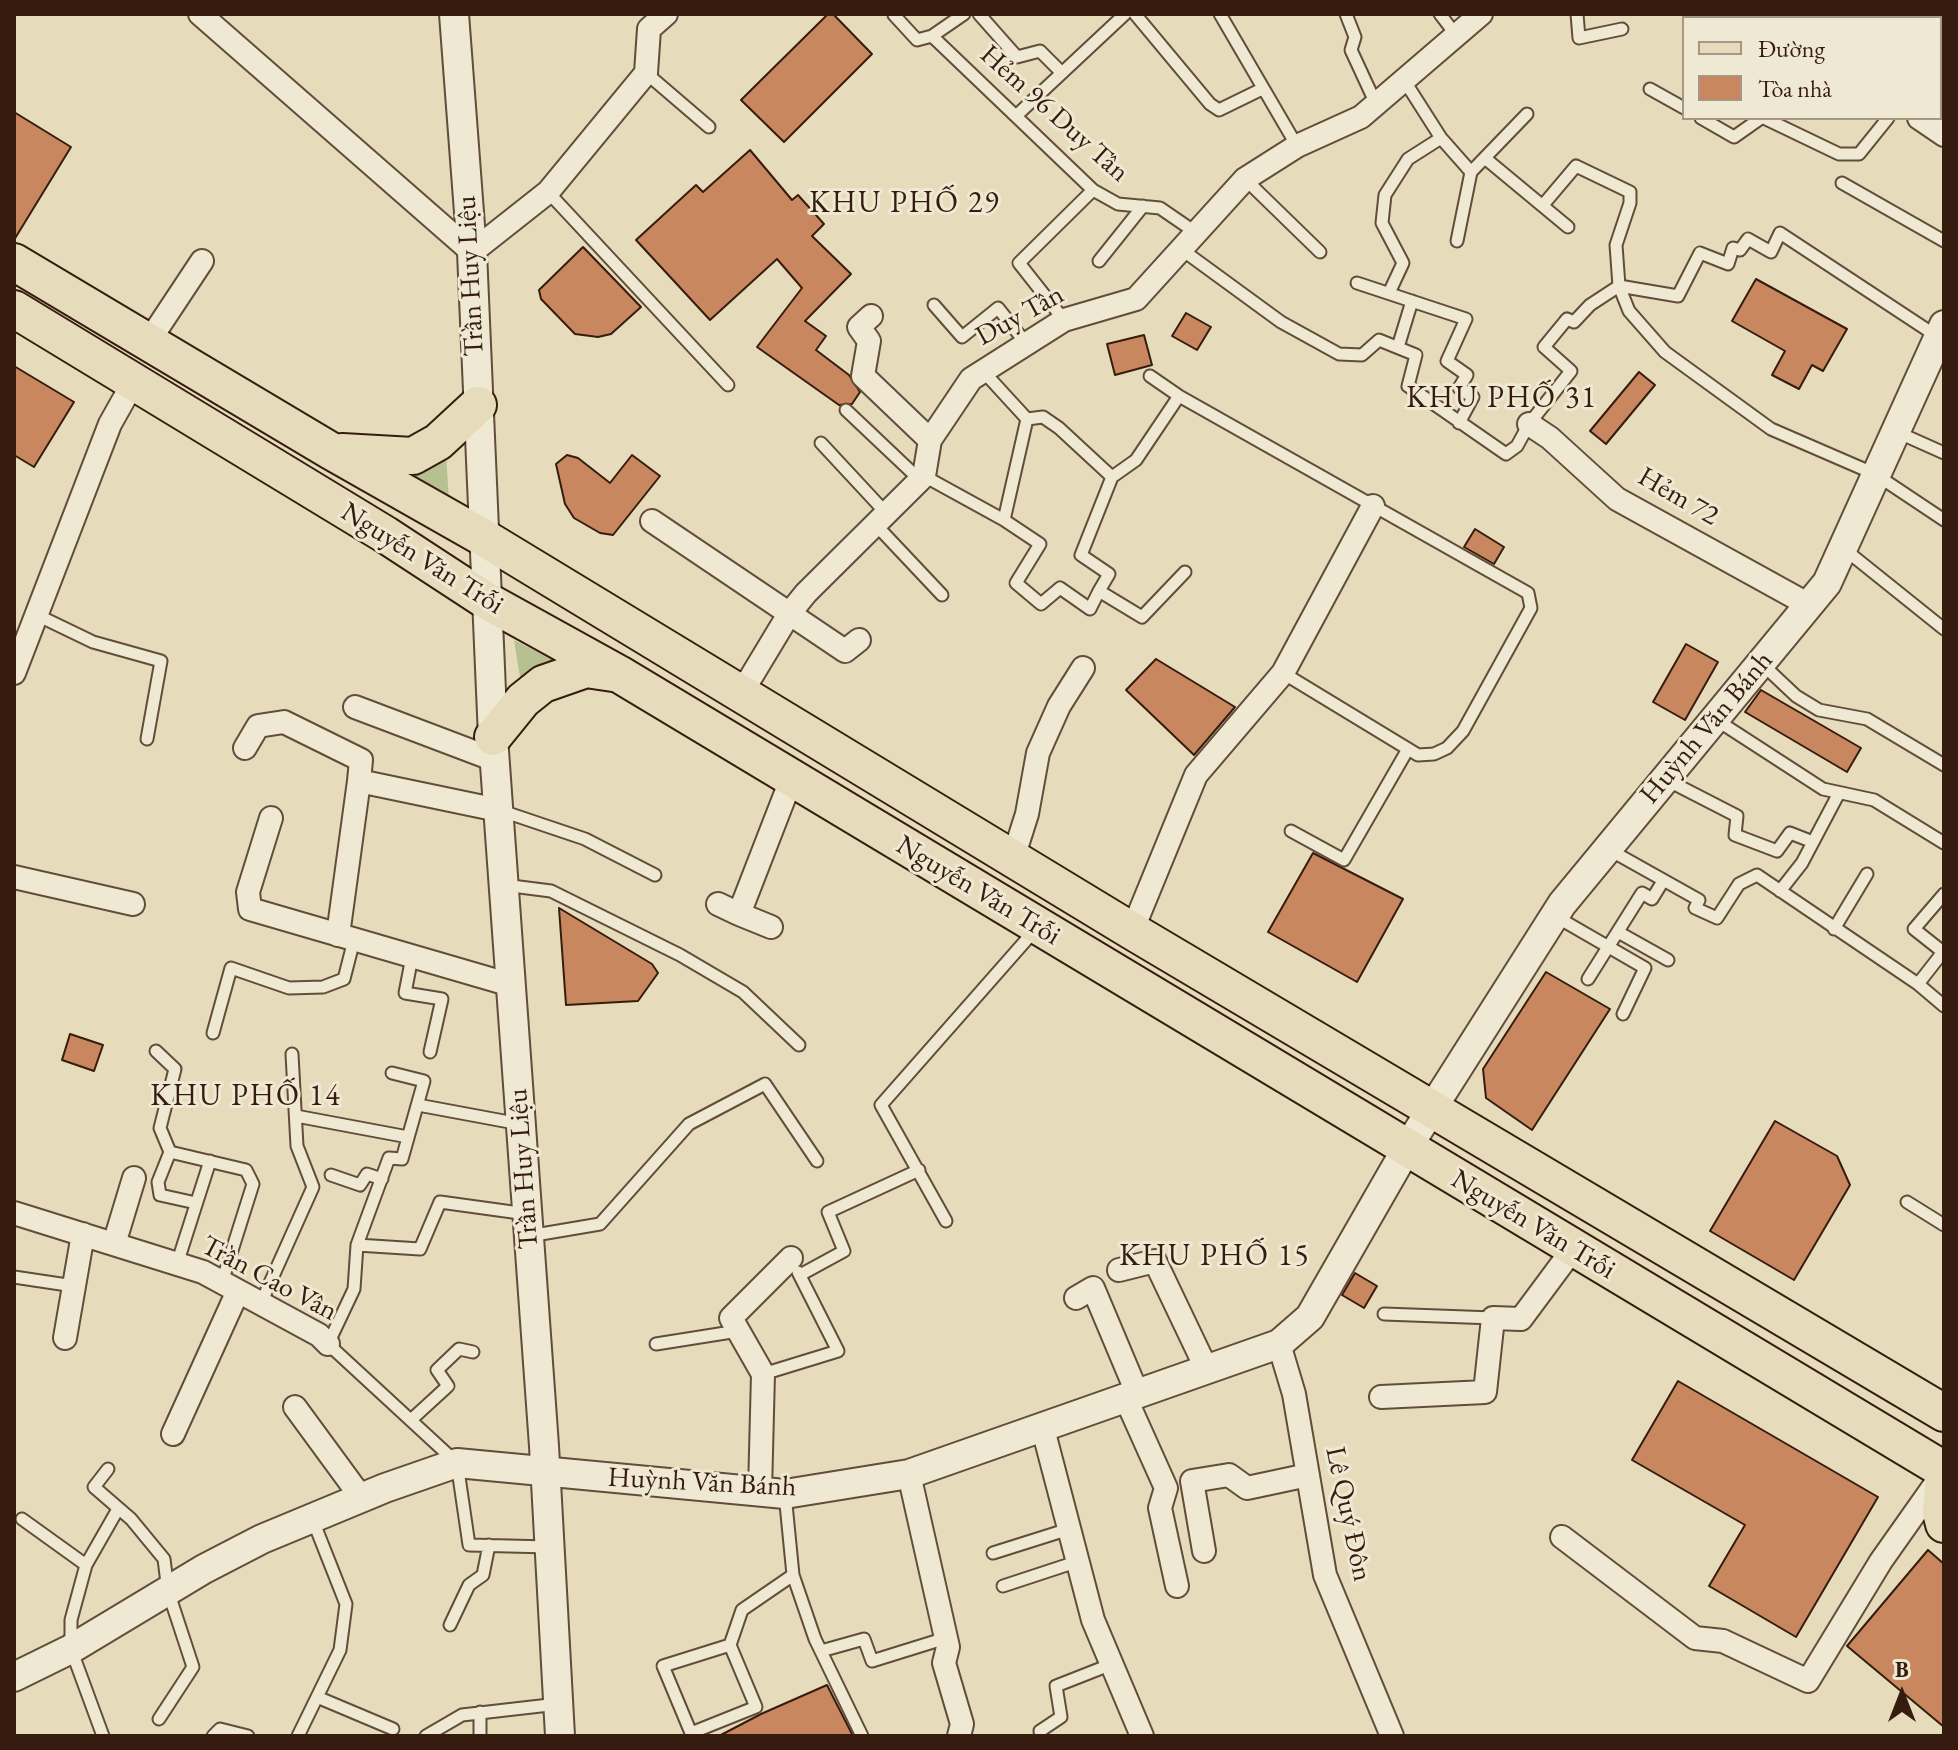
<!DOCTYPE html>
<meta charset="utf-8">
<style>
body{margin:0}
#map{position:relative;width:1958px;height:1750px;overflow:hidden;background:#e6dcbb;font-family:"EB Garamond",serif}
canvas{display:block}
.frame{position:absolute;inset:0;border:16px solid #361c0f;pointer-events:none}
.legend{position:absolute;left:1682px;top:16px;width:260px;height:104px;box-sizing:border-box;background:#efe8d3;border:2px solid #a59685;margin:0;padding:10px 14px;list-style:none;font-size:24px;color:#361c0f}
.legend li{display:flex;align-items:center;gap:16px;height:40px}
.legend b{width:40px;border:2px solid #a59685}
.north{position:absolute;left:1862px;top:1654px;width:80px;height:80px;-webkit-text-stroke:6px #efe8d3;paint-order:stroke;rotate:0deg;font-size:22px;font-weight:700;line-height:32px;text-align:center;color:#361c0f}
.north::after{content:'';display:block;margin:auto;width:28px;height:36px;background:#361c0f;clip-path:polygon(50% 0,100% 100%,50% 72%,0 100%)}
</style>
<div id="map">
<canvas width="1958" height="1750"></canvas>
<div class="frame"></div>
<ul class="legend">
<li><b style="height:10px;background:#e6dcbb"></b>Đường</li>
<li><b style="height:22px;background:#c8875e"></b>Tòa nhà</li>
</ul>
<div class="north">B</div>
</div>
<script>
const context = document.querySelector('canvas').getContext('2d');
context.lineJoin = 'round';
function paint(path, color) { context.fillStyle = color; context.fill(path, 'evenodd'); }
const poly = rows => new Path2D(rows.map(r => 'M' + r).join(''));
function stroke(path, color, width, dash) { context.strokeStyle = color; context.lineWidth = width; context.lineCap = dash ? 'butt' : 'round'; context.setLineDash(dash || []); context.stroke(path); }
function write(font, color, halo, rows, align = 'center') {
  context.font = font + ' "EB Garamond",serif'; context.lineWidth = 6; context.setLineDash([]); context.textBaseline = 'middle'; context.strokeStyle = halo; context.fillStyle = color; for (const [text, x, y, turn = 0] of rows) {
    context.save(); context.translate(x, y); context.rotate((+turn || 0) * Math.PI / 180); context.textAlign = isNaN(turn) ? turn : align; if (halo) context.strokeText(text, 0, 0); context.fillText(text, 0, 0); context.restore();
  }
}
paint(poly([
 [446,455,449,500,408,474],
 [514,640,557,662,521,684]
]), '#b6c090');
const building = poly([
 [828,14,833,14,872,54,784,142,741,100,828,14],
 [14,112,71,147,14,240,14,112],
 [750,150,792,200,798,195,824,224,812,236,851,274,805,321,826,336,816,350,849,375,860,392,852,404,839,405,757,347,802,288,777,259,710,320,636,240,696,185,703,192,750,150],
 [583,247,641,307,611,334,598,337,575,334,541,299,539,290,583,247],
 [1756,279,1847,329,1823,371,1812,365,1799,389,1772,375,1785,351,1732,321,1756,279],
 [1186,313,1211,327,1197,350,1172,336,1186,313],
 [1144,335,1152,365,1115,375,1107,344,1144,335],
 [14,366,74,402,34,467,14,455,14,366],
 [1639,372,1655,385,1606,444,1590,431,1639,372],
 [567,455,578,458,610,483,632,455,660,476,613,535,600,533,574,518,565,504,556,464,567,455],
 [1475,529,1504,547,1494,564,1464,547,1475,529],
 [1686,644,1718,662,1685,720,1653,702,1686,644],
 [1156,659,1235,707,1194,755,1126,690,1156,659],
 [1761,690,1861,748,1847,772,1745,712,1761,690],
 [1313,853,1403,899,1357,982,1268,932,1313,853],
 [559,908,652,964,658,973,638,1001,566,1005,559,908],
 [1546,972,1610,1009,1532,1130,1486,1098,1483,1069,1546,972],
 [70,1034,103,1045,94,1071,62,1060,70,1034],
 [1775,1121,1837,1156,1850,1185,1794,1280,1710,1231,1775,1121],
 [1355,1273,1377,1286,1364,1308,1342,1295,1355,1273],
 [1678,1381,1878,1497,1796,1637,1709,1586,1745,1525,1632,1460,1678,1381],
 [1928,1550,1944,1564,1944,1727,1847,1646,1928,1550],
 [827,1685,853,1736,719,1736,761,1714,827,1685]
]);
paint(building, '#c8875e');
stroke(building, '#361c0f', 2);
const service = poly([
 [979,14,1017,57,1040,51,1062,73],
 [1135,14,1210,104,1219,110,1262,89],
 [1220,14,1297,146],
 [1346,14,1355,37,1351,50,1376,104],
 [1440,14,1456,35],
 [1577,14,1579,38,1622,29],
 [894,15,917,40,932,36,1093,190,1118,204,1160,208,1195,232],
 [1798,18,1802,14],
 [932,36,964,14],
 [646,73,709,127],
 [1404,80,1441,138,1471,172,1457,241],
 [1650,89,1684,108],
 [1017,115,1125,14],
 [1701,118,1734,137,1761,118],
 [1764,118,1839,154,1859,154,1888,118],
 [1486,159,1568,227],
 [1471,172,1527,114],
 [1245,179,1320,252],
 [1842,183,1944,241],
 [548,192,728,385],
 [1543,205,1576,166,1630,192,1630,203,1616,245,1619,286,1629,311,1665,352,1771,429,1875,474,1944,520],
 [1181,249,1281,322,1339,354,1362,355,1379,340,1416,355,1408,386,1506,454,1517,446,1529,424,1571,371,1544,347,1567,319,1574,322,1590,305,1619,286,1678,296,1700,253,1728,264,1733,248,1740,250,1748,239,1771,252,1780,233,1938,337],
 [1099,261,1143,206],
 [1357,283,1466,319,1447,361,1467,375,1459,388,1473,397,1459,423],
 [1389,293,1403,263,1382,223,1385,195,1408,159,1441,138],
 [934,305,962,337,998,308,1025,342],
 [1064,320,1019,263,1093,190],
 [1398,347,1412,301],
 [983,371,1027,419,1043,417,1059,428,1112,477],
 [1150,376,1179,396,1528,593,1531,608,1463,731,1447,748,1434,754,1418,755,1283,673],
 [846,410,920,480],
 [1897,432,1944,453],
 [821,443,887,514],
 [924,476,1004,520,1040,544,1016,583,1041,604,1060,588,1090,609,1099,591,1142,617,1185,572],
 [1004,520,1027,419],
 [876,525,942,595],
 [1843,548,1944,629],
 [1099,591,1109,574,1081,555,1112,477,1136,460,1179,396],
 [37,615,93,642,161,661,147,739],
 [1761,663,1796,696,1819,710,1867,719,1944,765],
 [1715,719,1823,789,1874,800,1944,843],
 [1665,779,1737,816,1735,835,1777,851,1790,833,1813,842],
 [499,810,585,839,655,875],
 [1291,831,1344,860,1408,749],
 [1608,849,1699,900,1695,908,1717,918,1739,884,1757,875,1918,984,1944,1006],
 [504,885,551,891,680,955,743,992,799,1045],
 [1780,891,1802,863,1839,793],
 [1555,916,1645,968,1623,1014],
 [1834,929,1867,874],
 [1618,932,1668,960],
 [412,957,405,993,442,999,430,1052],
 [1588,979,1642,893,1652,899,1663,881],
 [1918,984,1943,952,1914,929,1944,894],
 [213,1033,231,968,289,988,323,987,344,979,354,940],
 [156,1051,175,1069,160,1128,170,1152,246,1170,253,1184,222,1282],
 [392,1073,424,1081,402,1159,389,1158,357,1245,354,1289,328,1344,457,1463,469,1545,549,1547],
 [418,1105,520,1124],
 [296,1116,408,1137],
 [170,1152,158,1182,160,1195,196,1203],
 [331,1175,360,1185,367,1174,382,1179],
 [1907,1202,1944,1225],
 [946,1221,881,1105,1035,930],
 [529,1236,600,1224,689,1124,765,1084,817,1161],
 [357,1245,420,1249,440,1202,527,1214],
 [177,1264,210,1161],
 [800,1275,844,1251,828,1212,919,1170],
 [14,1277,74,1286],
 [261,1303,313,1187,297,1146,292,1054],
 [1384,1314,1493,1318],
 [656,1344,738,1331],
 [763,1374,838,1351,798,1272],
 [412,1419,448,1386,437,1370,459,1349,473,1352],
 [108,1469,94,1487,131,1519,164,1559,168,1591,193,1667,159,1719],
 [785,1494,793,1575,815,1639,862,1736],
 [22,1519,86,1565],
 [993,1553,1069,1529],
 [1003,1586,1079,1561],
 [450,1625,469,1585,483,1575,489,1545],
 [730,1645,663,1666,691,1733,756,1707,730,1645,742,1610,793,1575],
 [821,1651,864,1639,872,1661,946,1638],
 [317,1697,393,1729],
 [480,1712,480,1736],
 [103,1736,71,1649,71,1620,86,1565,118,1509],
 [213,1736,220,1729,248,1736],
 [298,1736,340,1650,346,1604,312,1518],
 [426,1736,462,1715,558,1704],
 [1041,1736,1040,1731,1061,1717,1056,1686,1112,1664]
]);
const minor = poly([
 [200,14,472,252,548,192,646,73,649,29,666,14],
 [1769,14,1775,18],
 [1919,118,1944,135],
 [871,316,859,327,869,341,863,376,930,440],
 [149,341,202,261],
 [1529,424,1550,438,1617,499,1809,605],
 [652,521,845,651,859,640],
 [14,673,110,424,133,383],
 [742,692,789,614,806,593,924,476,930,440,971,379,1064,320,1136,299,1245,179,1297,146,1361,117,1481,14],
 [355,707,495,760],
 [245,748,258,726,284,722,361,760,359,781,498,810],
 [271,818,248,892,250,909,511,985],
 [1013,858,1027,814,1038,753,1059,706,1083,668],
 [14,877,133,904],
 [718,904,739,914],
 [771,927,739,914,791,780],
 [1132,931,1196,775,1283,673,1373,506],
 [338,935,359,781],
 [14,1213,203,1272,319,1335,328,1344],
 [114,1244,134,1178],
 [1119,1270,1155,1261,1207,1370],
 [1076,1298,1093,1288,1138,1395],
 [65,1338,83,1234],
 [1279,1344,1294,1394,1325,1575,1392,1736],
 [1381,1397,1485,1392,1493,1318,1521,1319,1573,1249],
 [1126,1399,1166,1488,1160,1508,1177,1586],
 [295,1407,361,1497],
 [1043,1429,1093,1620,1142,1736],
 [173,1434,238,1291],
 [909,1474,948,1647,944,1663,962,1724,959,1736],
 [760,1491,763,1374,731,1318,791,1258],
 [1562,1537,1695,1638,1723,1641,1808,1681,1881,1561,1941,1476],
 [1204,1551,1192,1481,1229,1475,1247,1488,1308,1475]
]);
const tertiary = poly([
 [454,14,472,252,493,737,544,1446,560,1736],
 [14,1677,71,1649,204,1569,262,1539,385,1488,457,1463,785,1494,909,1474,1279,1344,1310,1317,1407,1148,1562,904,1827,583,1944,325]
]);
const primary = poly([
 [14,262,331,451,486,539,1132,931,1944,1413],
 [14,309,386,535,487,601,619,674,1944,1470],
 [342,452,413,456,438,442,478,405],
 [493,737,523,700,543,684,586,669,613,673],
 [1944,1478,1941,1512,1944,1524]
]);
stroke(service, '#624c3a', 15);
stroke(minor, '#624c3a', 26);
stroke(tertiary, '#624c3a', 32);
stroke(primary, '#361c0f', 40);
stroke(service, '#efe8d3', 11);
stroke(minor, '#efe8d3', 22);
stroke(tertiary, '#efe8d3', 28);
stroke(primary, '#e6dcbb', 36);
write('28px', '#361c0f', '#efe8d3', [
 ["Hẻm 96 Duy Tân",1054,114,42],
 ["Trần Huy Liệu",471,276,-93],
 ["Duy Tân",1020,316,-29],
 ["Hẻm 72",1678,497,30],
 ["Nguyễn Văn Trỗi",422,559,32],
 ["Huỳnh Văn Bánh",1707,728,-50],
 ["Nguyễn Văn Trỗi",978,891,31],
 ["Trần Huy Liệu",524,1169,-94],
 ["Nguyễn Văn Trỗi",1533,1225,31],
 ["Trần Cao Vân",269,1279,28],
 ["Huỳnh Văn Bánh",702,1483,3],
 ["Lê Quý Ðôn",1348,1514,78]
]);
context.letterSpacing = '2px';
write('30px', '#361c0f', '#efe8d3', [
 ["KHU PHỐ 29",905,204],
 ["KHU PHỐ 31",1502,399],
 ["KHU PHỐ 14",246,1097],
 ["KHU PHỐ 15",1215,1257]
]);
context.letterSpacing = '0px';
</script>
